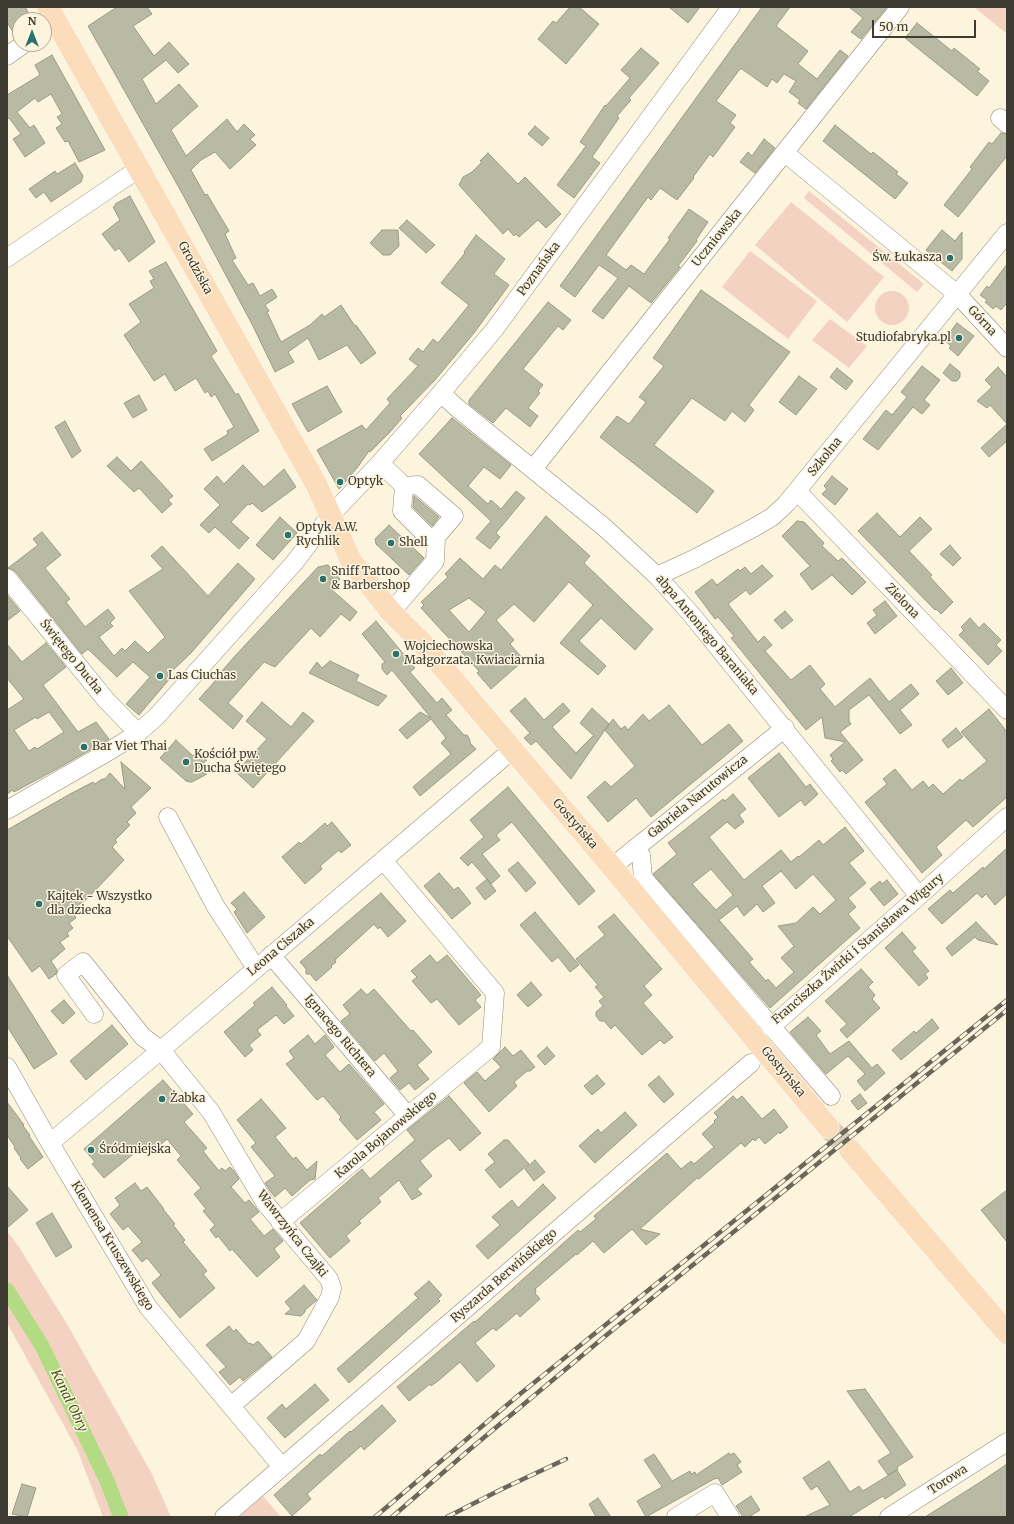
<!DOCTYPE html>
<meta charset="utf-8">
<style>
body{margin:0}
#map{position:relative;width:1014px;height:1524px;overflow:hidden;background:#fdf4de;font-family:Merriweather,serif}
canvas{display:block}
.frame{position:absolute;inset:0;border:8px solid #3e3b32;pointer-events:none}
.north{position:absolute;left:12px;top:12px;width:40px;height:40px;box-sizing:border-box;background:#fdf4de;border:1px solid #b1aa99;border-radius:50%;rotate:0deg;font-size:11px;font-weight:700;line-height:16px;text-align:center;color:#3e3b32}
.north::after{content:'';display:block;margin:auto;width:14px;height:18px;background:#28716d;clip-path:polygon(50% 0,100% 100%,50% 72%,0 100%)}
.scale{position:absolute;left:872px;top:20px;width:104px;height:18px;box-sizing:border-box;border:2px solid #3e3b32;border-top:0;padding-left:5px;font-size:12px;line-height:14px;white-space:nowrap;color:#3e3b32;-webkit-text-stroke:3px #fdf4de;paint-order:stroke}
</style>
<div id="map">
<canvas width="1014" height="1524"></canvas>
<div class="frame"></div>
<div class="north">N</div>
<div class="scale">50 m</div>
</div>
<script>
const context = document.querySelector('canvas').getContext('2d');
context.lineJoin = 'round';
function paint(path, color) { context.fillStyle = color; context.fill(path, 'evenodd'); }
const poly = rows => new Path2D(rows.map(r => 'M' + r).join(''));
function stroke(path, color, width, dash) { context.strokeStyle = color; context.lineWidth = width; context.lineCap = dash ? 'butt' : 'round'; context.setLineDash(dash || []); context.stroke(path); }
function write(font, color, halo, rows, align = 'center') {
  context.font = font + ' Merriweather,serif'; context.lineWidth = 3; context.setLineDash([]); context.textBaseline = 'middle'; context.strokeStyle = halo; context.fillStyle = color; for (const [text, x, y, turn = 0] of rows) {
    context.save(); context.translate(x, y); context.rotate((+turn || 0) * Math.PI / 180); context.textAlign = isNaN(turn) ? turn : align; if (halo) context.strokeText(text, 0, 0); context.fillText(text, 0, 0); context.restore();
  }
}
paint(poly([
 [974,7,1007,7,1007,34],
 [809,191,924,284,917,292,804,198],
 [791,202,884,277,847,322,755,245],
 [750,251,817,301,788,339,722,287],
 '875 308a17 17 0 1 1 34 0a17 17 0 1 1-34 0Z',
 [830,319,867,346,849,368,812,340],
 [7,1231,19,1247,67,1324,152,1474,171,1517,103,1517,77,1449,7,1323],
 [263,1496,281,1517,239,1517]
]), '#f4d2c1');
stroke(poly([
 [7,1290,42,1346,107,1481,121,1517]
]), '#b2db84', 15);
const building = poly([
 [7,7,25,7,33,20,20,20,20,35,16,37,7,22,7,7],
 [117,7,147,7,152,14,133,26,154,56,169,42,189,64,178,73,166,60,142,79,156,104,179,84,198,106,171,130,186,156,227,119,237,132,244,124,255,135,250,139,256,145,230,169,215,152,201,160,191,170,205,195,207,194,229,231,225,234,236,258,232,260,248,285,253,283,260,296,272,289,277,297,265,305,269,311,267,312,281,342,310,325,322,314,324,317,341,305,355,326,356,325,376,353,361,364,347,345,319,360,308,338,288,352,294,362,275,372,253,326,182,193,88,26,117,7],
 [570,7,579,7,599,24,566,64,538,39,553,21,556,23,570,7],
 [669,7,700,7,688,23,669,7],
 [762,7,790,7,776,26,808,51,798,64,817,79,840,50,848,56,806,109,798,103,800,100,789,92,796,81,784,74,777,83,772,79,767,87,742,69,740,69,716,101,736,115,730,123,735,127,713,157,710,154,693,177,694,178,677,200,660,188,651,200,648,197,606,255,626,270,631,265,644,274,670,239,668,238,689,209,708,222,696,240,697,241,678,266,680,267,651,303,629,286,603,319,592,311,618,278,599,265,575,297,560,286,762,7],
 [849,7,887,7,861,39,851,32,863,18,849,7],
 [917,23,952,51,954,48,980,69,977,71,989,81,977,96,905,38,917,23],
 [641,48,659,63,629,98,631,100,617,116,619,118,592,157,600,163,574,198,557,185,586,146,580,142,605,105,606,106,630,78,621,70,641,48],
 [52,55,105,150,79,162,68,141,65,142,56,128,62,124,57,117,62,114,51,94,38,102,35,98,17,112,30,128,34,125,45,143,25,157,13,139,21,134,9,118,7,119,7,95,40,75,35,65,52,55],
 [835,125,871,154,873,152,898,172,896,174,908,183,895,199,823,141,835,125],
 [535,126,549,138,542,146,528,134,535,126],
 [1001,133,1007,134,1007,156,958,217,944,205,972,169,970,167,989,142,992,144,1001,133],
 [764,139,775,148,755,173,740,162,748,152,752,156,764,139],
 [488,153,518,184,525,177,561,214,546,228,538,220,519,237,516,234,514,236,508,229,503,234,459,185,463,177,472,172,482,162,480,161,488,153],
 [75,163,83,176,81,182,51,202,44,192,36,198,29,189,55,171,57,174,75,163],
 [130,196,155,242,129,262,119,248,115,251,102,234,120,220,113,207,116,205,115,204,130,196],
 [407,220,435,245,426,253,399,228,407,220],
 [382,230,398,230,399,246,390,255,383,255,370,243,382,230],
 [942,230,955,241,962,232,962,259,952,271,926,250,942,230],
 [476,235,505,259,494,274,509,285,474,333,435,380,400,416,402,418,390,432,370,452,369,451,357,468,339,489,317,450,362,425,366,430,390,403,387,399,418,366,409,359,418,348,423,352,433,339,438,343,469,305,441,283,465,253,464,252,476,235],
 [166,262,217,351,211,356,236,395,238,393,259,431,212,461,204,449,228,434,227,431,234,427,215,394,211,397,208,391,205,393,196,378,175,391,165,374,154,381,124,335,141,322,129,304,154,288,150,281,154,279,149,271,166,262],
 [1007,264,1007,303,1001,310,996,306,993,309,985,302,987,300,980,295,987,286,989,288,1007,264],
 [701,290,790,352,749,405,754,410,745,422,732,411,725,421,692,398,654,445,714,491,697,513,600,437,617,416,629,424,646,402,639,397,664,366,653,358,701,290],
 [548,302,571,320,563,330,558,326,523,369,543,385,538,391,540,393,528,408,538,416,530,427,506,408,493,423,469,404,469,400,548,302],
 [957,323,974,336,958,356,949,348,951,346,944,340,957,323],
 [950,364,960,372,960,377,957,381,952,381,943,373,950,364],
 [922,366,940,380,924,400,930,405,922,414,913,407,878,450,863,439,886,410,892,415,907,397,901,392,922,366],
 [998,367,1007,377,1007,441,989,457,981,448,1007,424,990,405,987,408,977,401,992,387,985,380,998,367],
 [837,368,853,381,846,390,830,377,837,368],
 [799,376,817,389,796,415,779,402,799,376],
 [327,386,342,412,308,432,292,404,327,386],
 [139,395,147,410,133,418,124,403,139,395],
 [452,418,511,465,500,479,484,467,468,486,488,504,491,500,501,509,516,491,525,498,496,533,500,537,490,549,476,538,491,521,419,454,452,418],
 [65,421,81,451,72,458,55,427,65,421],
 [117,457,131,471,141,461,173,496,168,500,172,504,162,513,139,488,134,492,107,466,117,457],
 [243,465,264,487,284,469,296,487,262,512,252,503,250,505,248,504,231,522,249,538,239,549,215,527,209,533,200,525,220,505,204,489,217,476,224,484,243,465],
 [832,476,848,489,835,505,822,494,827,489,824,486,832,476],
 [414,496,439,517,432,526,413,507,414,496],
 [877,513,900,537,920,517,932,529,909,551,932,575,930,577,953,602,941,614,936,609,935,610,858,531,877,513],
 [546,516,590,556,584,563,653,629,635,650,601,618,579,641,606,666,598,675,560,643,593,605,569,582,534,622,514,604,496,620,514,640,510,644,524,660,491,689,477,673,479,671,421,608,424,605,421,602,448,577,445,574,460,558,483,579,495,565,501,570,546,516],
 [469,598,486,612,469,632,449,610,469,598],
 [280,517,297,533,273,560,256,545,280,517],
 [797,521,804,522,824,543,822,546,838,561,842,558,866,582,852,595,832,575,812,590,800,574,810,566,782,536,797,521],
 [389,525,424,558,409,575,376,544,375,539,389,525],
 [42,532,61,555,45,568,70,599,66,602,85,627,108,609,115,618,110,623,113,626,99,637,114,656,122,648,125,651,135,641,148,653,165,637,129,591,163,569,151,556,162,546,208,596,238,563,255,579,191,653,170,673,172,676,139,715,126,704,150,677,133,662,117,677,88,649,82,654,15,571,8,568,38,545,33,539,42,532],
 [950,545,961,558,953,566,940,554,950,545],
 [328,565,340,579,331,589,357,612,350,621,341,614,320,637,311,628,275,667,264,662,228,703,243,716,233,729,199,699,223,672,222,671,234,657,318,567,328,565],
 [762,565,773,576,750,595,746,590,728,604,758,642,764,636,772,645,765,651,791,680,810,665,825,684,820,689,835,707,870,678,889,702,911,684,919,694,900,710,912,725,900,734,869,695,849,710,849,721,851,724,840,732,863,760,846,774,842,770,840,772,831,761,833,759,830,755,845,742,825,738,822,717,806,730,731,638,734,636,718,617,715,619,695,592,712,579,717,585,738,569,740,571,745,567,751,574,762,565],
 [7,595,20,611,7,621,7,595],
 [885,601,897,616,875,634,867,623,877,615,873,610,885,601],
 [785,611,793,620,782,629,774,620,785,611],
 [970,618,979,628,984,623,1001,640,996,645,1002,651,988,665,959,635,964,630,961,627,970,618],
 [376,621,415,668,410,672,437,703,442,698,452,710,446,715,464,735,467,735,470,740,470,743,476,749,420,796,413,787,451,754,441,743,446,738,431,719,407,739,399,730,420,712,431,718,392,670,387,675,382,669,382,664,385,662,362,634,376,621],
 [46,643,66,667,43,685,78,732,96,722,109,739,53,771,14,792,13,790,7,794,7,710,24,699,7,678,7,644,22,662,46,643],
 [49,712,64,732,37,749,35,747,29,751,14,730,36,717,37,719,49,712],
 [330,661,359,675,356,681,387,696,378,706,309,673,317,662,322,668,330,661],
 [951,668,963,683,948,695,936,681,951,668],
 [525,698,544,720,563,703,570,711,552,727,576,753,593,736,594,736,580,723,592,708,609,724,571,779,536,741,531,745,524,738,530,733,510,711,525,698],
 [262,702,291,727,303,712,314,721,253,788,236,772,267,739,246,721,262,702],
 [669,705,702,745,729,724,743,741,651,817,636,798,608,822,587,797,605,781,611,787,635,766,605,730,613,719,621,729,625,726,628,730,643,714,649,721,669,705],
 [989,709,1007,732,1007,797,973,827,966,820,936,847,942,855,922,873,865,802,887,784,883,779,895,769,912,790,923,781,929,788,933,784,943,794,960,779,962,781,987,761,961,732,989,709],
 [956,728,963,737,948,748,942,740,956,728],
 [176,740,193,756,197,751,207,760,197,770,207,774,192,782,190,782,186,781,160,758,176,740],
 [779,753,806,787,810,784,818,794,805,806,801,800,779,817,748,778,779,753],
 [121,762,151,788,131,807,136,813,127,822,130,825,115,840,117,842,112,847,124,860,87,899,71,910,76,918,69,923,73,928,67,933,69,936,60,942,65,949,51,961,57,970,56,974,49,979,40,966,32,972,7,936,7,830,70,794,93,782,95,784,102,779,105,779,110,773,125,789,121,762],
 [508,787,595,891,579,905,512,822,496,835,500,840,482,854,500,876,491,884,472,862,468,866,460,858,484,837,470,820,508,787],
 [733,794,746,809,739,815,744,822,735,829,727,822,709,837,744,880,781,850,791,862,798,856,799,857,819,840,823,845,845,827,864,851,849,863,866,883,848,898,856,907,848,914,860,928,770,1008,653,874,677,854,668,843,723,799,725,801,733,794],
 [711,869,733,895,716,910,692,884,711,869],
 [781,871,796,889,813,874,836,900,820,914,813,907,796,923,778,926,794,946,781,958,794,972,776,988,768,979,766,981,749,962,753,959,719,920,737,906,744,916,757,904,763,912,775,903,762,886,781,871],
 [332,822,351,845,341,853,339,850,320,866,322,869,305,884,282,857,299,842,301,844,325,823,327,826,332,822],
 [1007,848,1007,894,995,905,986,894,982,898,977,893,942,924,928,909,950,890,953,893,983,867,984,869,1007,848],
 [518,862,536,883,526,892,508,870,518,862],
 [439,873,454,890,458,887,471,903,452,919,424,886,439,873],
 [487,879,496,891,485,900,476,888,487,879],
 [887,880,898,894,884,906,870,889,880,881,882,884,887,880],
 [244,892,265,917,247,933,234,912,237,909,231,903,244,892],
 [381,893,406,921,388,937,380,927,378,929,374,924,335,960,336,962,331,966,332,967,316,981,310,974,306,974,306,969,300,962,381,893],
 [535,912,579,965,570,972,558,957,552,962,520,925,535,912],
 [614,914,662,969,644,986,652,995,643,1003,673,1037,664,1044,660,1040,642,1055,615,1025,611,1029,604,1021,600,1021,596,1016,596,1012,603,1006,599,1001,604,997,595,987,598,985,576,959,605,935,598,927,614,914],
 [976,922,998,945,978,940,975,937,952,956,946,948,976,922],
 [902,932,916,948,912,951,929,971,925,974,928,978,919,986,885,948,902,932],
 [430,955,437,963,447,955,481,995,475,1000,481,1007,459,1025,437,999,431,1003,412,981,417,977,411,971,430,955],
 [861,969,873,982,868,987,875,995,872,999,880,1008,847,1038,840,1030,847,1024,825,1001,861,969],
 [7,975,57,1054,34,1069,7,1026,7,975],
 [531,982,542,995,528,1007,517,995,531,982],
 [272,987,287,1005,286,1006,294,1016,284,1024,276,1015,257,1030,261,1035,249,1045,253,1050,245,1057,224,1032,255,1005,253,1003,272,987],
 [361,989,367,995,374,989,411,1031,413,1030,432,1052,417,1065,429,1079,415,1090,409,1083,400,1090,390,1078,398,1071,384,1053,375,1061,341,1021,350,1014,343,1005,361,989],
 [64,1000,75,1013,63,1024,51,1011,64,1000],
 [808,1017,821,1031,816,1035,830,1054,849,1041,872,1068,877,1064,885,1073,865,1091,857,1081,865,1074,848,1056,826,1074,790,1032,808,1017],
 [932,1019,939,1028,901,1060,892,1050,914,1031,916,1033,932,1019],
 [112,1025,128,1044,86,1080,70,1061,112,1025],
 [308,1035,315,1044,325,1035,334,1047,325,1055,340,1072,349,1064,384,1104,374,1112,381,1120,357,1140,339,1119,341,1117,323,1096,317,1100,286,1064,294,1058,289,1051,308,1035],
 [505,1047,513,1056,521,1050,535,1067,530,1071,527,1071,514,1082,517,1086,489,1112,464,1083,477,1072,485,1081,501,1067,493,1059,505,1047],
 [547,1047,555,1056,545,1065,537,1056,547,1047],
 [597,1075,605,1084,592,1095,584,1086,597,1075],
 [659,1076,674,1094,664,1103,648,1085,659,1076],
 [163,1080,193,1114,184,1122,207,1148,203,1151,219,1171,222,1168,225,1171,230,1167,234,1171,239,1179,231,1187,245,1203,249,1200,259,1212,250,1219,264,1236,273,1229,283,1241,274,1249,280,1257,257,1277,232,1249,230,1251,218,1236,216,1238,210,1230,215,1225,203,1211,206,1209,194,1194,201,1188,177,1160,181,1156,167,1139,150,1154,143,1146,104,1178,92,1164,95,1162,84,1149,163,1080],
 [860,1094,867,1103,858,1110,851,1101,860,1094],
 [449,1096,481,1133,460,1151,449,1138,434,1149,420,1161,432,1176,417,1189,422,1194,412,1200,399,1180,378,1198,381,1202,359,1221,361,1223,346,1236,350,1241,330,1258,300,1223,362,1169,370,1179,393,1159,415,1140,407,1130,449,1096],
 [733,1096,737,1100,742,1096,762,1119,774,1109,788,1127,780,1134,779,1132,765,1144,759,1137,755,1141,753,1139,745,1147,741,1143,699,1179,697,1178,640,1229,660,1234,646,1245,632,1229,604,1253,593,1241,577,1255,576,1254,535,1289,536,1291,535,1293,540,1299,520,1317,517,1313,496,1331,493,1328,475,1343,495,1366,477,1382,460,1362,438,1381,431,1386,430,1384,409,1401,397,1387,474,1321,475,1322,569,1238,578,1230,580,1232,596,1219,594,1216,667,1153,681,1169,691,1161,694,1164,714,1147,702,1134,715,1122,714,1121,718,1117,714,1113,733,1096],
 [261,1099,286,1128,275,1137,293,1159,296,1157,307,1170,317,1161,315,1179,310,1180,292,1196,285,1188,275,1197,271,1192,265,1183,275,1176,251,1147,256,1143,237,1120,261,1099],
 [7,1102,24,1125,23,1126,30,1135,29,1136,43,1157,28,1169,20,1159,21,1158,14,1148,15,1147,7,1135,7,1102],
 [625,1112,637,1125,595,1163,579,1146,598,1129,601,1133,625,1112],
 [504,1140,508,1140,529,1164,500,1188,485,1170,495,1162,488,1154,504,1140],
 [535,1160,545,1172,534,1181,525,1169,535,1160],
 [135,1183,141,1191,147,1187,164,1209,163,1209,175,1224,173,1225,185,1240,183,1242,207,1271,203,1274,215,1288,180,1318,152,1283,161,1275,147,1258,142,1262,132,1250,142,1242,128,1226,123,1230,110,1214,120,1205,115,1198,135,1183],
 [543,1184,556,1198,488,1259,476,1246,500,1225,492,1217,512,1200,518,1208,543,1184],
 [7,1186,28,1210,7,1228,7,1186],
 [1007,1190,1007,1242,981,1210,1007,1190],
 [52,1213,72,1247,56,1257,36,1223,52,1213],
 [429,1281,442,1295,438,1299,440,1301,349,1383,337,1369,418,1298,414,1294,429,1281],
 [304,1285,317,1300,305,1310,305,1312,301,1316,285,1314,291,1309,285,1302,304,1285],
 [229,1326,234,1332,236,1329,249,1344,250,1343,253,1345,258,1341,272,1357,243,1381,240,1377,230,1385,219,1372,226,1367,206,1345,229,1326],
 [315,1384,329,1400,285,1438,267,1418,282,1404,286,1409,315,1384],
 [865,1389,913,1457,897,1467,898,1469,888,1475,878,1461,891,1453,847,1391,865,1389],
 [382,1405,396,1421,364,1450,361,1446,307,1494,311,1499,292,1516,274,1495,320,1454,322,1456,350,1431,351,1432,382,1405],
 [729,1453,730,1455,734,1453,741,1462,737,1465,742,1472,722,1485,718,1478,714,1479,646,1517,637,1501,662,1487,644,1460,654,1454,672,1481,690,1471,691,1474,695,1472,696,1475,729,1453],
 [829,1461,850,1492,859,1486,863,1491,897,1470,906,1485,885,1499,883,1496,849,1517,804,1517,830,1505,817,1486,811,1490,803,1478,829,1461],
 [1007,1464,1007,1517,925,1517,982,1481,1007,1464],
 [22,1484,36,1488,27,1517,12,1514,22,1484],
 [751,1496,760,1510,749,1517,743,1517,736,1506,751,1496],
 [598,1498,611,1517,596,1517,589,1504,598,1498]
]);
paint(building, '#b9baa4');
stroke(building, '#9b9c87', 1);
stroke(poly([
 [828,1127,850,1150]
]), '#d7cfbc', 22, [22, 11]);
const minor = poly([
 [44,30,56,21],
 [7,56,24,44],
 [1000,118,1007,124],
 [785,153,957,294,1007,348],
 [7,258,122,180,139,169],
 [441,393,456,407,604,527,657,576,691,614,919,896],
 [380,463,404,486,418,485,454,516,436,537,435,561,391,612],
 [533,469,900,7],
 [404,486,402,511,428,537,436,537],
 [797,491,1007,710],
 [657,576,694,559,755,527,772,517,786,504,1007,233],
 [7,578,106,700,138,733],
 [7,810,111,750,138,733,157,716,294,563,330,516,380,463,441,393,494,330,731,7],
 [168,817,216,907,256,968],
 [635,848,641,855,643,878,693,935,831,1096],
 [612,867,785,728],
 [271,955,408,1116],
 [94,1014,66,975,83,962,143,1037,161,1050,211,1112,265,1203,329,1279,332,1288,330,1297,306,1341,231,1406],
 [771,1027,919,896,1007,817],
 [7,1067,50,1143,148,1307,282,1467],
 [50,1143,161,1050,512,750],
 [280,1222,491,1047,495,993,383,860],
 [224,1517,751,1063],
 [676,1517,715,1493,730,1517],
 [889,1517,1007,1442]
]);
const major = poly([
 [48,7,316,484,351,561,391,612,423,644,612,867,828,1127],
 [850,1150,1007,1333]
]);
stroke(minor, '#918975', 19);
stroke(major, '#fff', 23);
stroke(minor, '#fff', 18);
stroke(major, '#fbdcbb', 22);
const rail = poly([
 [375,1517,520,1394,1007,1000],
 [392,1517,469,1450,609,1333,1007,1010],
 [447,1517,502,1489,566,1459]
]);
stroke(rail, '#6a665a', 4.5);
stroke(rail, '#fdf4de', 3, [9]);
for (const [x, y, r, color] of [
 [950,258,4,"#28716d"],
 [959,338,4,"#28716d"],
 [340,482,4,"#28716d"],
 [288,535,4,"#28716d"],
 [391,543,4,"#28716d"],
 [323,579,4,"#28716d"],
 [396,654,4,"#28716d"],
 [160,676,4,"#28716d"],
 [84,747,4,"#28716d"],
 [186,762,4,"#28716d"],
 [39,904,4,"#28716d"],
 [162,1099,4,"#28716d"],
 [91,1150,4,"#28716d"]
]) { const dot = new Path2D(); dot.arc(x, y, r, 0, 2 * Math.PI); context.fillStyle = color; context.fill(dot); stroke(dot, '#fdf4de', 1.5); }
write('12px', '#3e3b32', '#fdf4de', [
 ["Uczniowska",717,238,-51],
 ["Grodziska",195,268,61],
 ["Poznańska",539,269,-54],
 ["Górna",982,321,47],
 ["Szkolna",825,457,-51],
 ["Zielona",902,601,46],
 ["abpa Antoniego Baraniaka",707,635,50],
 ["Świętego Ducha",71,657,51],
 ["Gabriela Narutowicza",698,797,-39],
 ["Gostyńska",575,824,49],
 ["Leona Ciszaka",281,947,-40],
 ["Franciszka Żwirki i Stanisława Wigury",858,949,-41],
 ["Ignacego Richtera",340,1036,50],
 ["Gostyńska",783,1072,50],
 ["Karola Bojanowskiego",386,1135,-40],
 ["Wawrzyńca Czajki",292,1234,52],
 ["Klemensa Kruszewskiego",112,1246,59],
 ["Ryszarda Berwińskiego",504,1276,-41],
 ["Torowa",948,1480,-33]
]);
write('12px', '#3e3b32', '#fdf4de', [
 ["Św. Łukasza",942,258,"right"],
 ["Studiofabryka.pl",951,338,"right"],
 ["Optyk",348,482],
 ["Optyk A.W.",296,528],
 ["Rychlik",296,542],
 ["Shell",399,543],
 ["Sniff Tattoo",331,572],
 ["& Barbershop",331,586],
 ["Wojciechowska",404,647],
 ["Małgorzata. Kwiaciarnia",404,661],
 ["Las Ciuchas",168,676],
 ["Bar Viet Thai",92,747],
 ["Kościół pw.",194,755],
 ["Ducha Świętego",194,769],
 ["Kajtek - Wszystko",47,897],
 ["dla dziecka",47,911],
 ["Żabka",170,1099],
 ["Śródmiejska",99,1150]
], 'left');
write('italic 13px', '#3e581c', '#fdf4de', [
 ["Kanał Obry",69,1401,64]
]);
</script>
